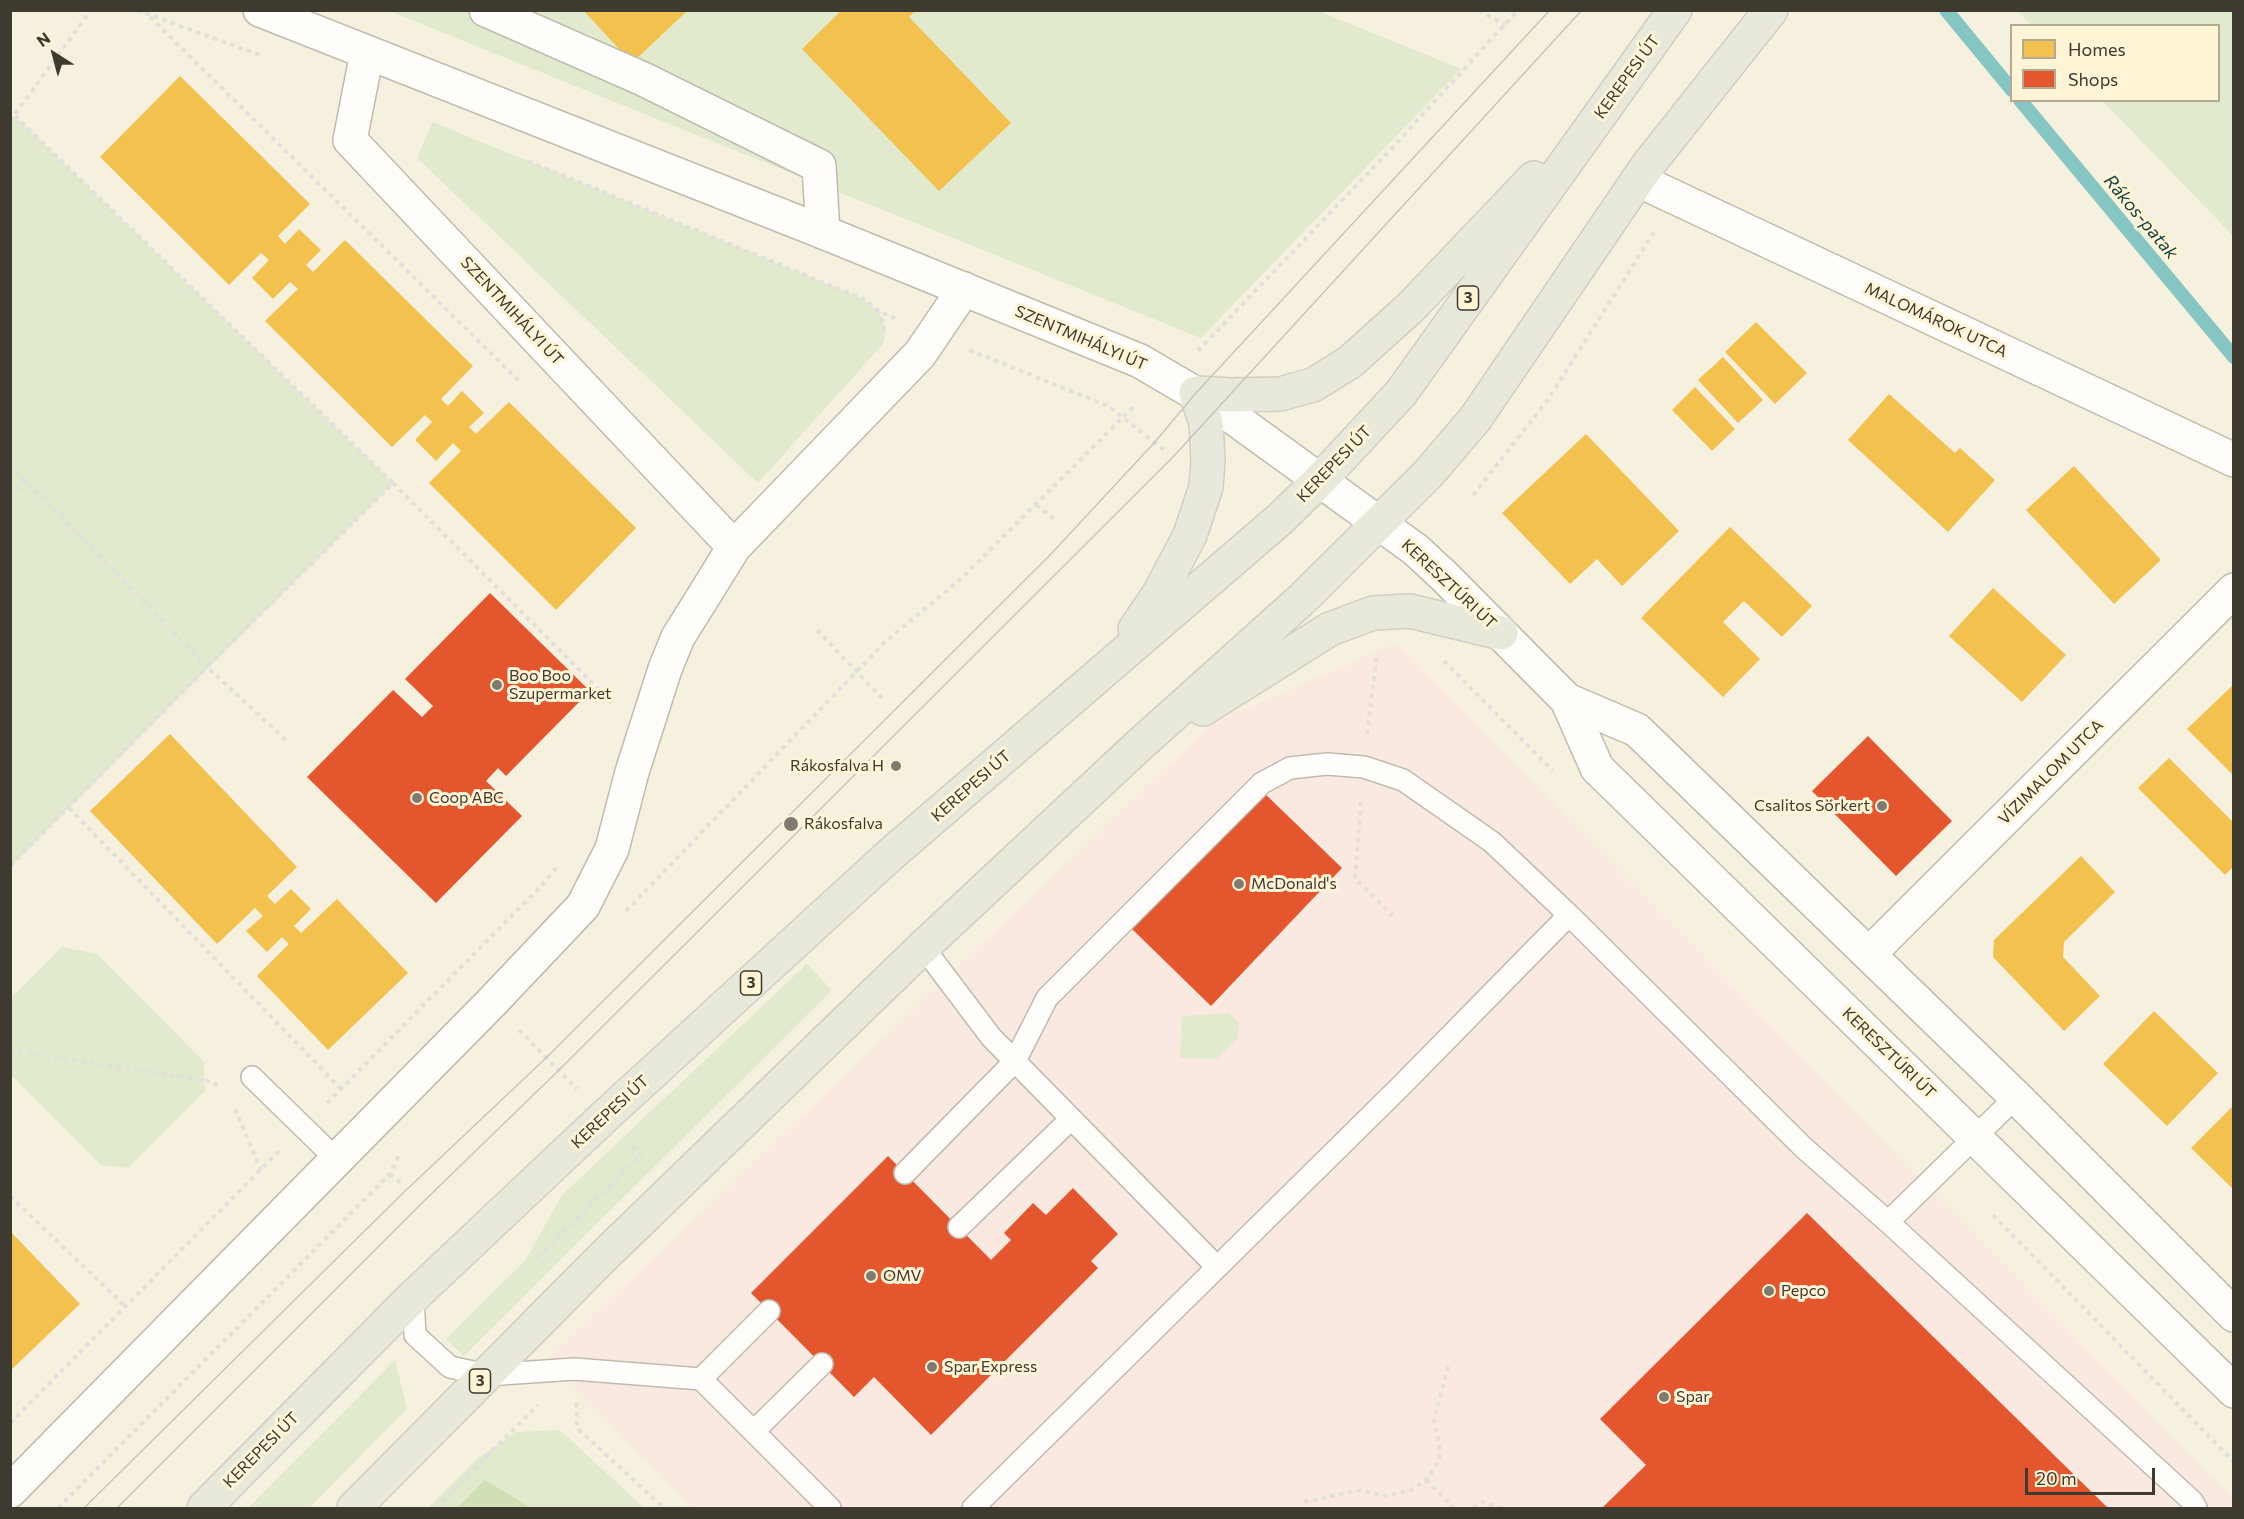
<!DOCTYPE html>
<meta charset="utf-8">
<style>
body{margin:0}
#map{position:relative;width:2244px;height:1519px;overflow:hidden;background:#f6f0df;font-family:Commissioner,sans-serif}
canvas{display:block}
.frame{position:absolute;inset:0;border:12px solid #3f3a2f;pointer-events:none}
.legend{position:absolute;left:2010px;top:24px;width:210px;height:78px;box-sizing:border-box;background:#fff4d6;border:2px solid #b2aa93;margin:0;padding:8px 10px;list-style:none;font-size:18px;color:#3f3a2f}
.legend li{display:flex;align-items:center;gap:12px;height:30px}
.legend b{width:30px;border:2px solid #b2aa93}
.north{position:absolute;left:24px;top:24px;width:60px;height:60px;-webkit-text-stroke:4px #fff4d6;paint-order:stroke;rotate:324deg;font-size:16px;font-weight:700;line-height:24px;text-align:center;color:#3f3a2f}
.north::after{content:'';display:block;margin:auto;width:21px;height:27px;background:#3f3a2f;clip-path:polygon(50% 0,100% 100%,50% 72%,0 100%)}
.scale{position:absolute;left:2025px;top:1468px;width:130px;height:27px;box-sizing:border-box;border:3px solid #3f3a2f;border-top:0;padding-left:8px;font-size:18px;line-height:21px;white-space:nowrap;color:#3f3a2f;-webkit-text-stroke:4px #fff4d6;paint-order:stroke}
</style>
<div id="map">
<canvas width="2244" height="1519"></canvas>
<div class="frame"></div>
<ul class="legend">
<li><b style="height:16px;background:#f2c14e"></b>Homes</li>
<li><b style="height:16px;background:#e4572e"></b>Shops</li>
</ul>
<div class="north">N</div>
<div class="scale">20 m</div>
</div>
<script>
const context = document.querySelector('canvas').getContext('2d');
context.lineJoin = 'round';
function paint(path, color) { context.fillStyle = color; context.fill(path, 'evenodd'); }
const poly = rows => new Path2D(rows.map(r => 'M' + r).join(''));
function stroke(path, color, width, dash) { context.strokeStyle = color; context.lineWidth = width; context.lineCap = dash ? 'butt' : 'round'; context.setLineDash(dash || []); context.stroke(path); }
function write(font, color, halo, rows, align = 'center') {
  context.font = font + ' Commissioner,sans-serif'; context.lineWidth = 6; context.setLineDash([]); context.textBaseline = 'middle'; context.strokeStyle = halo; context.fillStyle = color; for (const [text, x, y, turn = 0] of rows) {
    context.save(); context.translate(x, y); context.rotate((+turn || 0) * Math.PI / 180); context.textAlign = isNaN(turn) ? turn : align; if (halo) context.strokeText(text, 0, 0); context.fillText(text, 0, 0); context.restore();
  }
}
paint(poly([
 [1397,643,2233,1499,2233,1508,693,1508,547,1360,1213,723]
]), '#fae9e1');
paint(poly([
 [389,11,1319,11,1461,69,1201,338],
 [2017,11,2233,11,2233,236,2103,101,2218,100,2218,26,2031,25],
 [15,116,393,483,11,866,10,121],
 [433,122,866,300,882,317,885,333,883,344,758,483,417,158],
 [62,947,97,954,204,1062,205,1091,128,1168,101,1165,11,1075,11,998],
 [807,964,832,990,464,1356,446,1339,525,1261,562,1195],
 [1229,1013,1239,1024,1238,1038,1217,1059,1180,1058,1182,1016],
 [395,1360,407,1409,309,1508,248,1508],
 [560,1430,644,1508,531,1508,485,1481,457,1508,428,1508,477,1459,516,1432]
]), '#e1eacc');
paint(poly([
 [485,1480,531,1508,457,1508]
]), '#d0e0b6');
paint(poly([
 [583,10,688,10,632,63],
 [842,10,916,10,909,17,1011,123,939,191,802,49],
 [180,76,310,204,278,236,285,244,299,229,321,250,306,265,313,272,345,240,473,366,441,399,448,406,462,391,484,413,469,427,476,434,509,402,636,528,556,610,429,483,461,451,453,443,436,461,415,440,432,422,425,415,392,447,265,321,298,289,290,282,273,299,252,278,269,260,261,253,229,285,100,157],
 [1756,322,1807,373,1775,404,1725,352],
 [1723,357,1763,400,1738,423,1698,380],
 [1695,387,1735,429,1712,451,1672,410],
 [1889,394,1955,453,1960,448,1995,480,1948,532,1848,440],
 [1586,434,1679,531,1622,586,1597,559,1570,584,1502,513],
 [2074,466,2161,560,2114,604,2026,510],
 [1730,527,1812,606,1782,637,1744,601,1723,622,1760,659,1723,697,1641,618],
 [1993,588,2066,655,2022,702,1949,636],
 [2234,684,2234,776,2187,729],
 [170,734,297,867,267,896,275,904,291,889,311,909,294,926,301,933,337,899,408,973,328,1050,257,976,289,944,282,937,267,952,246,931,263,916,255,908,217,944,90,811],
 [2169,758,2234,823,2234,866,2225,875,2138,788],
 [2081,856,2115,892,2064,942,2063,957,2100,996,2064,1031,1993,957,1994,940],
 [2154,1011,2218,1073,2167,1126,2103,1064],
 [2234,1105,2234,1190,2191,1148],
 [10,1231,80,1304,10,1371]
]), '#f2c14e');
paint(poly([
 [490,593,590,691,506,776,498,768,486,781,522,816,436,903,307,777,393,690,422,717,433,706,405,679],
 [1868,736,1952,821,1896,876,1812,791],
 [1263,792,1342,868,1211,1006,1132,929],
 [888,1156,991,1260,1011,1240,1004,1233,1033,1203,1046,1215,1073,1188,1118,1234,1091,1261,1098,1268,931,1435,874,1377,854,1397,751,1293],
 [1807,1213,2108,1508,1602,1508,1646,1465,1600,1419]
]), '#e4572e');
stroke(poly([
 [1946,10,2012,90],
 [2020,100,2234,357]
]), '#85c5c2', 14);
const lane = poly([
 [923,947,991,1037,1217,1267],
 [252,1077,337,1160],
 [905,1173,1015,1061,1047,998,1262,783,1290,768,1327,764,1364,767,1403,780,1492,842,1569,915],
 [1888,1222,2192,1501,2196,1508],
 [959,1227,1071,1119],
 [413,1297,415,1335,450,1367,487,1375,574,1369,701,1379,830,1508],
 [701,1379,769,1311],
 [754,1431,822,1364],
 [973,1508,1401,1086,1569,915,1804,1148,1888,1222,2016,1097]
]);
const street = poly([
 [486,10,643,79,819,166,823,232],
 [367,53,350,140,734,547],
 [1638,180,2234,460],
 [1869,954,2234,590],
 [10,1491,491,1003,583,906,612,849,632,772,665,669,678,637,700,602,734,547,920,354,964,289]
]);
const secondary = poly([
 [260,10,823,232,1140,361,1220,408,1416,550,1445,577,1567,700,1597,768,2234,1391],
 [1567,700,1637,730,2016,1097,2234,1315]
]);
const primary = poly([
 [1135,629,1159,594,1190,535,1206,487,1208,460,1206,423,1196,393,1231,395,1280,394,1313,385,1350,362,1410,308,1534,178],
 [1203,709,1330,629,1373,613,1410,611,1501,633],
 [204,1508,413,1297,604,1117,890,855,1280,519,1319,481,1401,393,1675,10],
 [354,1508,606,1254,923,947,1135,749,1301,600,1428,474,1475,419,1648,165,1771,10]
]);
stroke(lane, '#c0bbaf', 24);
stroke(street, '#c0bbaf', 36);
stroke(secondary, '#c0bbaf', 36);
stroke(primary, '#d2cec6', 36);
stroke(poly([
 [137,10,262,56],
 [1479,10,1505,25],
 [150,17,521,383],
 [15,116,393,483,207,667,287,741],
 [10,121,91,10],
 [528,161,866,300,877,310,896,319],
 [877,310,884,323,884,335],
 [969,350,1108,406,1168,453],
 [1198,351,1393,147,1518,10],
 [10,464,207,667,10,866],
 [393,483,612,703],
 [1473,495,1547,401,1654,232],
 [10,496,27,480],
 [1036,505,1056,520],
 [817,630,883,699],
 [1444,661,1553,771],
 [1367,734,1377,653],
 [1361,802,1355,878,1393,916],
 [69,808,341,1089],
 [626,911,885,642,963,577,1135,405],
 [519,1030,577,1089],
 [10,1050,213,1082,221,1089],
 [327,1103,542,885,556,868],
 [235,1109,261,1170],
 [390,1174,402,1184],
 [10,1196,126,1307],
 [1993,1215,2234,1462],
 [544,1264,538,1257,641,1155,630,1144],
 [576,1403,577,1428,664,1508],
 [10,1423,279,1151],
 [1426,1480,1454,1508],
 [1304,1502,1361,1490,1385,1496,1409,1491,1426,1480,1439,1461,1439,1443,1434,1420,1449,1364],
 [58,1508,390,1174,399,1155],
 [435,1508,538,1405],
 [1473,1508,1483,1502,1500,1508]
]), '#e2e0da', 4, [4.5, 4.5]);
stroke(lane, '#fefdfa', 21);
stroke(street, '#fefdfa', 33);
stroke(secondary, '#fefdfa', 33);
stroke(primary, '#e8e9da', 33);
stroke(poly([
 [84,1508,402,1194,546,1058,1051,554,1154,443,1196,393,1550,10],
 [117,1508,421,1204,559,1070,1173,457,1582,10]
]), '#c6c4c0', 1.5);
for (const [x, y, r, color] of [
 [497,685,6,"#7f7a6d"],
 [896,766,6,"#7f7a6d"],
 [417,798,6,"#7f7a6d"],
 [1882,806,6,"#7f7a6d"],
 [791,824,8,"#7f7a6d"],
 [1239,884,6,"#7f7a6d"],
 [871,1276,6,"#7f7a6d"],
 [1769,1291,6,"#7f7a6d"],
 [932,1367,6,"#7f7a6d"],
 [1664,1397,6,"#7f7a6d"]
]) { const dot = new Path2D(); dot.arc(x, y, r, 0, 2 * Math.PI); context.fillStyle = color; context.fill(dot); stroke(dot, '#fff4d6', 2); }
for (const [x, y, w] of [
 [1468,298,21],
 [751,983,21],
 [480,1381,21]
]) { const box = new Path2D(); box.roundRect(x - w / 2, y - 12, w, 24, 4.5); context.fillStyle = '#fff4d6'; context.fill(box); stroke(box, '#3f3a2f', 1.5); }
write('bold 15px', '#3f3a2f', null, [
 ["3",1468,298],
 ["3",751,983],
 ["3",480,1381]
]);
write('16px', '#3f3a2f', '#fff4d6', [
 ["KEREPESI ÚT",1627,77,-54],
 ["SZENTMIHÁLYI ÚT",512,311,47],
 ["MALOMÁROK UTCA",1936,320,25],
 ["SZENTMIHÁLYI ÚT",1081,338,23],
 ["KEREPESI ÚT",1334,464,-46],
 ["KERESZTÚRI ÚT",1449,584,43],
 ["VÍZIMALOM UTCA",2051,772,-45],
 ["KEREPESI ÚT",971,786,-41],
 ["KERESZTÚRI ÚT",1889,1053,44],
 ["KEREPESI ÚT",610,1112,-43],
 ["KEREPESI ÚT",261,1450,-45]
]);
write('16px', '#3f3a2f', '#fff4d6', [
 ["Boo Boo",509,676],
 ["Szupermarket",509,694],
 ["Rákosfalva H",884,766,"right"],
 ["Coop ABC",429,798],
 ["Csalitos Sörkert",1870,806,"right"],
 ["Rákosfalva",804,824],
 ["McDonald's",1251,884],
 ["OMV",883,1276],
 ["Pepco",1781,1291],
 ["Spar Express",944,1367],
 ["Spar",1676,1397]
], 'left');
write('italic 18px', '#144042', '#fff4d6', [
 ["Rákos-patak",2141,217,50]
]);
</script>
